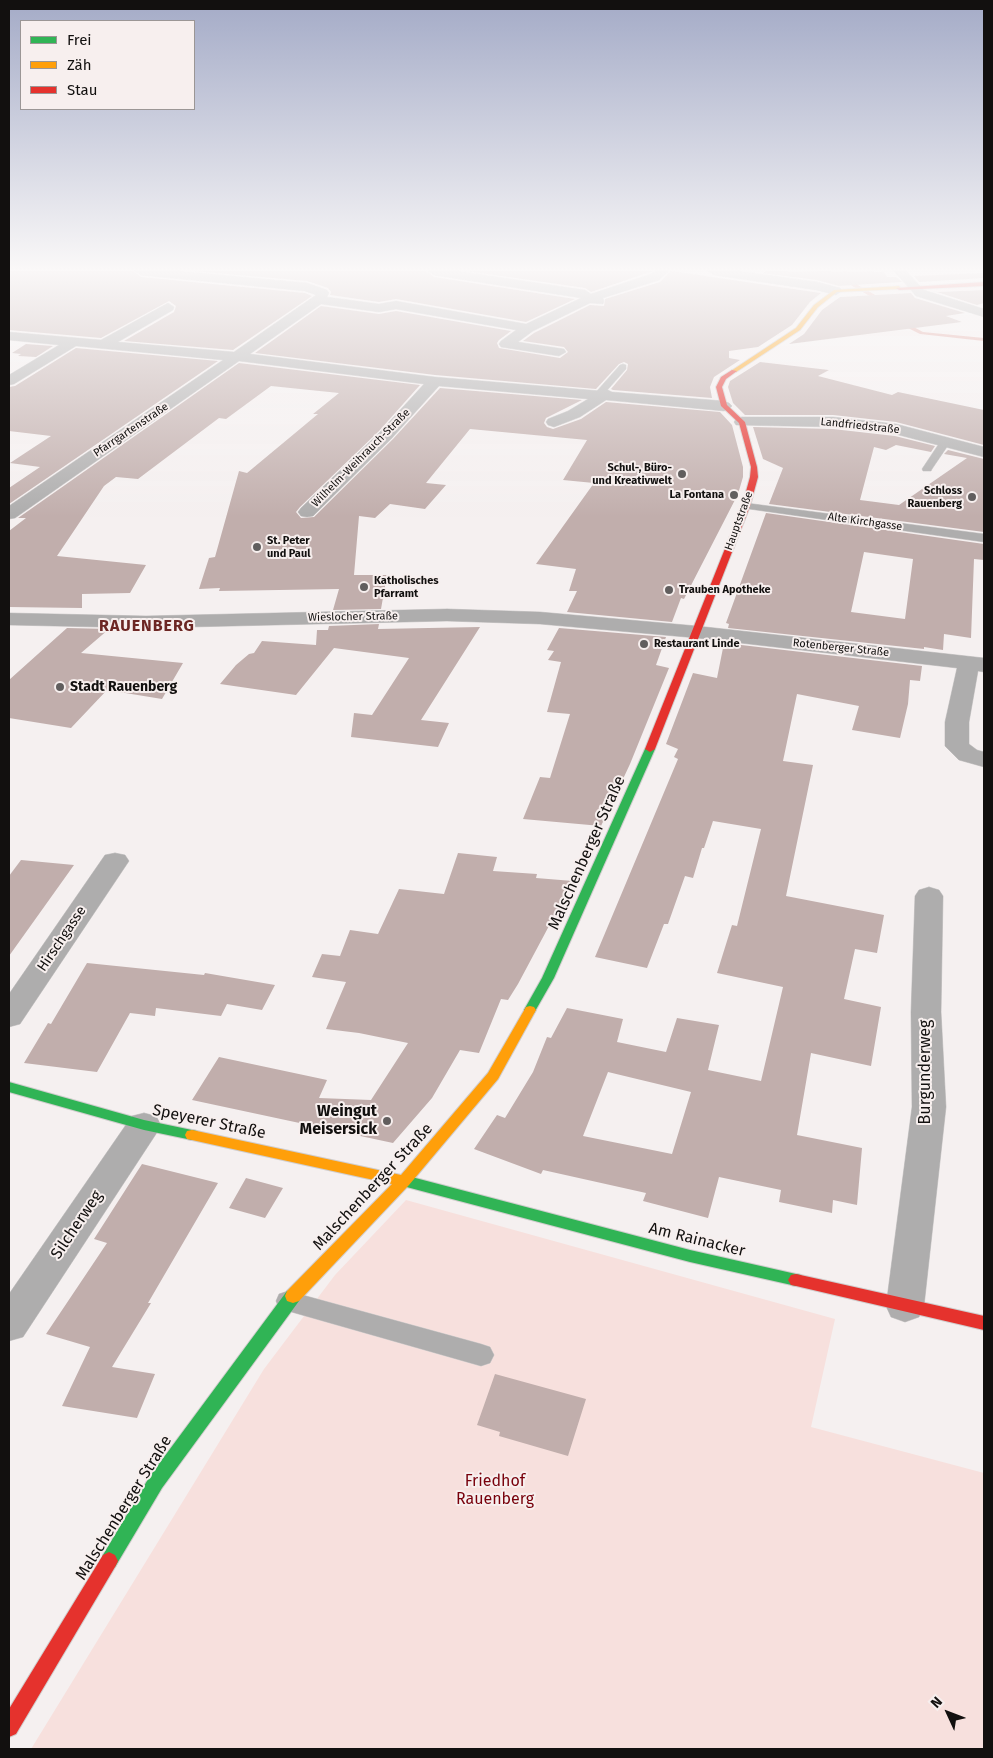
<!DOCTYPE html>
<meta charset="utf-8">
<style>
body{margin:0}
#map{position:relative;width:993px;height:1758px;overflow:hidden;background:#f5f0f0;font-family:"Fira Sans",sans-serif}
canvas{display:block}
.frame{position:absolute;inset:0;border:10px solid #12100f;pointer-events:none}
.legend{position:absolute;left:20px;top:20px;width:175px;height:90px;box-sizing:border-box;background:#f7efee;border:1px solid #9b9695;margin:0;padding:6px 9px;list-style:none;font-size:15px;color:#12100f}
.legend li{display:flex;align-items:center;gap:10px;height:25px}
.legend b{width:25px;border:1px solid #9b9695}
.north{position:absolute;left:923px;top:1688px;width:50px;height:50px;-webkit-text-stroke:4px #f7efee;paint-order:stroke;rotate:313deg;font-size:14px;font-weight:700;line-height:20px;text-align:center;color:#12100f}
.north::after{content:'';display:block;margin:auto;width:18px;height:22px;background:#12100f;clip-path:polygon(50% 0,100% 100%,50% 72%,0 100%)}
</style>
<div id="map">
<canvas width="993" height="1758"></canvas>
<div class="frame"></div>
<ul class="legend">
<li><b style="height:6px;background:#30b455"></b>Frei</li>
<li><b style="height:6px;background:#ff9f0a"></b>Zäh</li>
<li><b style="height:6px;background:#e5322d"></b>Stau</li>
</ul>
<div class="north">N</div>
</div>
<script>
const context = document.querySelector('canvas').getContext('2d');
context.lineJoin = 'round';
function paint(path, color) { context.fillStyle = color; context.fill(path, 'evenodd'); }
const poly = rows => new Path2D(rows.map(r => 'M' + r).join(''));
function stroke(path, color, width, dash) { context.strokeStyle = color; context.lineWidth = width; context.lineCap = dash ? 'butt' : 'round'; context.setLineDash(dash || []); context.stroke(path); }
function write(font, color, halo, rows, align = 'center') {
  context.font = font + ' "Fira Sans",sans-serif'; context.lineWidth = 4; context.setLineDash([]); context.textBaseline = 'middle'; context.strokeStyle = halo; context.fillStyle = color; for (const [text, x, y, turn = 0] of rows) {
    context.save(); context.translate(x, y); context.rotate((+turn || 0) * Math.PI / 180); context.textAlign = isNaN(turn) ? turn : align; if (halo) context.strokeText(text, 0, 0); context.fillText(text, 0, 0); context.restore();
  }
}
paint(poly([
 [406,1200,835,1319,811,1427,984,1473,984,1749,31,1749,264,1369,335,1275]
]), '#f7e0dd');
paint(poly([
 [843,271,847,271,851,281,884,300,884,302,880,302,847,283,843,271],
 [903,319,908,324,923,332,984,338,984,341,920,334,904,326,901,320,903,319]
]), '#de9d96');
paint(poly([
 [9,271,133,271,141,277,305,293,312,296,233,350,124,341,174,312,176,306,169,301,101,338,9,330],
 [194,271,426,271,434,277,575,299,526,322,396,299,379,302,330,295,331,292,328,288,307,281],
 [467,271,653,271,591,292,585,288],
 [671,271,821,293,810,302,792,325,758,347,729,351,729,358,740,360,714,377,710,387,712,398,613,390,611,389,627,370,628,364,624,362,619,364,596,389,435,375,255,353,321,306,379,314,396,311,511,331,499,340,497,343,499,348,560,358,568,352,564,347,523,341,534,333,590,305,604,306,605,299,660,282],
 [766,271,884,272,887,277,896,277,902,282,839,286,817,280,763,273],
 [984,273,984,278,919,282,914,276],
 [984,290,984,303,977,305,937,292],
 [911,293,915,298,965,313,946,316,962,322,789,344,804,334,822,310,840,297],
 [26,344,53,346,36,357,18,356,21,354,12,353],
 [76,348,218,361,9,504,9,488,40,467,10,463,51,436,9,431,9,387,15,386],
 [760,362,829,370,818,376,892,395,898,392,984,410,984,445,896,422,833,415,745,415,733,403,728,387,730,381],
 [239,363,420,385,379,431,300,507,296,512,301,518,314,517,393,439,440,388,582,400,546,418,544,423,547,427,553,429,581,419,606,402,720,412,732,425,743,467,743,477,738,494,684,599,681,598,672,622,567,612,577,591,569,591,576,569,536,564,594,483,563,480,587,440,470,429,426,483,446,485,425,509,390,504,375,518,359,516,354,575,387,575,381,609,333,610,339,589,219,591,220,588,199,589,209,558,215,557,239,471,247,473,318,414,313,414,339,393,271,386,226,419,219,418,138,479,116,477,104,486,57,556,146,565,130,593,82,594,82,608,9,607,9,531,26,518,18,518],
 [753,427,833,429,895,436,935,446,931,452,896,445,886,450,874,447,860,500,899,505,967,458,944,454,948,450,984,459,984,532,769,504,783,468,763,459],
 [766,513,984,544,984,560,974,559,971,638,944,634,943,650,924,647,924,649,728,628,729,624,726,623],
 [864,552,913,559,905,619,851,612],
 [379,624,378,629,480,627,421,720,449,723,438,747,351,737,354,713,372,715,409,658,334,648,296,695,220,684,236,665,249,654,254,653,262,641,316,645,317,630,328,630,329,626],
 [67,628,109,629,81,653,183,663,162,699,107,690,71,728,9,718,9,680],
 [559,628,666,637,656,665,669,668,630,764,601,826,523,819,540,777,550,778,570,714,547,712,561,662,548,660,554,651,547,650],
 [724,643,922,666,920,681,910,680,908,704,900,738,852,730,859,706,797,694,783,761,813,765,786,896,884,915,877,953,855,949,844,999,881,1007,871,1066,811,1053,797,1135,862,1148,857,1205,833,1200,832,1213,779,1202,781,1190,719,1177,708,1218,643,1201,646,1193,543,1170,541,1174,474,1149,497,1115,505,1118,533,1072,547,1037,551,1038,567,1008,623,1019,617,1042,666,1052,677,1018,719,1025,708,1070,761,1081,783,987,717,973,732,925,737,926,761,829,713,821,704,848,702,848,693,878,685,876,668,924,664,924,647,968,595,957,678,759,674,757,678,749,666,744,693,673,717,678],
 [608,1072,691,1092,672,1154,583,1136],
 [458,853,497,857,493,871,537,874,536,878,573,881,518,984,508,1000,501,999,479,1053,460,1050,432,1098,393,1143,192,1100,219,1057,327,1080,319,1098,371,1100,408,1043,359,1033,326,1029,346,982,312,977,322,954,340,956,350,930,378,934,399,889,444,894],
 [21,860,74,865,9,956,9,876],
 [87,963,204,975,205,973,275,985,262,1010,227,1004,221,1016,156,1008,155,1016,130,1013,97,1072,24,1063,48,1023,51,1024],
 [142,1164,218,1183,148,1303,151,1303,112,1367,155,1374,137,1418,62,1406,90,1347,46,1334,107,1243,94,1239],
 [246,1178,283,1188,265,1218,229,1208],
 [495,1374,586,1399,568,1456,499,1436,500,1432,477,1425]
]), '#c1aeac');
const lane = poly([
 [623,364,626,365,626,369,602,396,596,396,596,392,620,365,623,364],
 [946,438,951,441,932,469,931,471,923,471,922,469,942,439,946,438],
 [746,503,984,534,984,542,742,508,740,506,742,504,746,503],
 [288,1291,481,1344,490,1347,494,1355,490,1363,481,1366,288,1311,279,1308,276,1301,279,1294,288,1291]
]);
const street = poly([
 [135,271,176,271,307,283,327,290,329,293,327,297,379,304,396,301,526,324,581,298,434,275,428,271,456,271,585,290,591,294,651,274,656,271,669,271,659,280,603,298,604,301,603,304,590,303,533,331,518,342,564,349,566,352,559,356,501,347,499,344,501,341,516,330,396,309,379,312,321,304,250,354,435,377,601,391,606,389,612,392,724,401,729,403,732,406,729,409,724,411,606,400,580,417,554,427,548,425,546,422,548,419,568,411,588,399,439,386,392,438,313,516,307,517,301,516,298,512,301,508,380,432,424,384,239,361,15,518,9,519,9,506,223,360,76,346,14,384,9,385,9,375,59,345,9,340,9,332,101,340,168,303,174,307,173,310,118,342,234,352,316,295,305,291,141,275,135,271],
 [708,271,737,271,817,282,840,288,842,291,836,295,816,290,714,275,708,271],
 [894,271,906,271,924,290,984,309,984,317,916,296,894,271],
 [742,417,833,417,896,424,984,447,984,457,895,434,833,427,736,425,734,422,736,419,742,417],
 [447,609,540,612,697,626,984,658,984,672,978,671,969,722,969,744,977,750,984,752,984,767,959,760,945,746,945,722,957,668,697,638,540,624,447,621,146,628,9,625,9,613,146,616,447,609],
 [115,853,125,855,129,861,20,1024,9,1027,9,994,105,855,115,853],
 [929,887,939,890,943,896,941,1012,946,1107,924,1306,919,1317,905,1322,891,1317,886,1306,912,1107,911,1012,915,896,919,890,929,887],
 [144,1113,156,1116,161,1125,156,1134,23,1337,9,1341,9,1294,132,1116,144,1113]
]);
const fast = poly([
 [650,746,655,749,554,978,534,1013,526,1013,524,1010,542,978,645,749,650,746],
 [9,1082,144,1120,192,1130,197,1131,199,1135,197,1139,192,1140,144,1130,9,1092,9,1082],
 [404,1175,690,1250,796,1274,801,1275,804,1280,801,1285,796,1286,690,1262,399,1185,397,1181,399,1177,404,1175],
 [293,1289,299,1291,301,1296,299,1301,162,1488,115,1567,109,1570,103,1567,100,1561,103,1555,150,1476,287,1291,293,1289]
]);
const slow = poly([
 [899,286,901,289,837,292,818,307,800,330,736,372,731,371,796,328,814,305,834,290,899,286],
 [530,1006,534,1007,536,1010,498,1079,409,1185,299,1301,293,1303,287,1301,285,1296,287,1291,392,1184,192,1140,187,1139,185,1135,187,1131,192,1130,401,1175,488,1073,526,1007,530,1006]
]);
const jam = poly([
 [984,282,984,286,899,290,896,288,984,282],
 [732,370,737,371,726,379,722,387,727,405,745,422,757,467,758,477,750,506,655,749,650,752,645,749,742,506,750,477,751,467,739,423,721,406,716,387,721,377,732,370],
 [796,1274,984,1316,984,1330,796,1286,791,1285,788,1280,791,1275,796,1274],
 [109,1552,115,1555,118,1561,115,1567,16,1734,9,1737,9,1709,103,1555,109,1552]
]);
stroke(lane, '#d0cdcd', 1);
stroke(street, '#d0cdcd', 1);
stroke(fast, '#d0cdcd', 2);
stroke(slow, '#d0cdcd', 2);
stroke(jam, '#d0cdcd', 2);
paint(lane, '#aeadad');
paint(street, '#aeadad');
paint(fast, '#30b455');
paint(slow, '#ff9f0a');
paint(jam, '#e5322d');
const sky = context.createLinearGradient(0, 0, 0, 517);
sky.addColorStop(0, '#a4abc7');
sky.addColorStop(0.52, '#faf8f8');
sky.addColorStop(1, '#faf8f800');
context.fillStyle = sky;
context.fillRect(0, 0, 993, 517);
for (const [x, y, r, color] of [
 [682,474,5,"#615e5e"],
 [734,495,5,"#615e5e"],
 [972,497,5,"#615e5e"],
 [257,547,5,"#615e5e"],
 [364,587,5,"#615e5e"],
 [669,590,5,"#615e5e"],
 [644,644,5,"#615e5e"],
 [60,687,5,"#615e5e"],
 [387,1121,5,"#615e5e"]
]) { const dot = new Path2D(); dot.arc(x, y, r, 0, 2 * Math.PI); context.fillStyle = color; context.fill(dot); stroke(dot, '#f7efee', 2); }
write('11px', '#12100f', '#f7efee', [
 ["Landfriedstraße",860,426,6],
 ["Pfarrgartenstraße",131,430,-34],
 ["Wilhelm-Weihrauch-Straße",361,458,-45],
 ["Hauptstraße",739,521,-70],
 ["Alte Kirchgasse",865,522,8],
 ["Wieslocher Straße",353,617,-1],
 ["Rotenberger Straße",841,648,6]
]);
write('bold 11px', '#12100f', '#f7efee', [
 ["Schul-, Büro-",672,468,"right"],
 ["und Kreativwelt",672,481,"right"],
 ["Schloss",962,491,"right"],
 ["Rauenberg",962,504,"right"],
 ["La Fontana",724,495,"right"],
 ["St. Peter",267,541],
 ["und Paul",267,554],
 ["Katholisches",374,581],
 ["Pfarramt",374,594],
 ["Trauben Apotheke",679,590],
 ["Restaurant Linde",654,644]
], 'left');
write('bold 14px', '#12100f', '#f7efee', [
 ["Stadt Rauenberg",70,687]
], 'left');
write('14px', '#12100f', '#f7efee', [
 ["Hirschgasse",62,939,-56]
]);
context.letterSpacing = '1px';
write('bold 16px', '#6c2623', '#f7efee', [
 ["RAUENBERG",147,627]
]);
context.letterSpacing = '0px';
write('16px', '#12100f', '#f7efee', [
 ["Malschenberger Straße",587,853,-66],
 ["Burgunderweg",926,1072,-90],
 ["Speyerer Straße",209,1122,12],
 ["Malschenberger Straße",373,1187,-47],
 ["Silcherweg",77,1225,-56],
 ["Am Rainacker",697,1240,14],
 ["Malschenberger Straße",124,1508,-58]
]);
write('bold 16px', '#12100f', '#f7efee', [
 ["Weingut",377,1112],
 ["Meisersick",377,1130]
], 'right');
write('16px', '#78000b', '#f7efee', [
 ["Friedhof",495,1482],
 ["Rauenberg",495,1500]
]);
</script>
